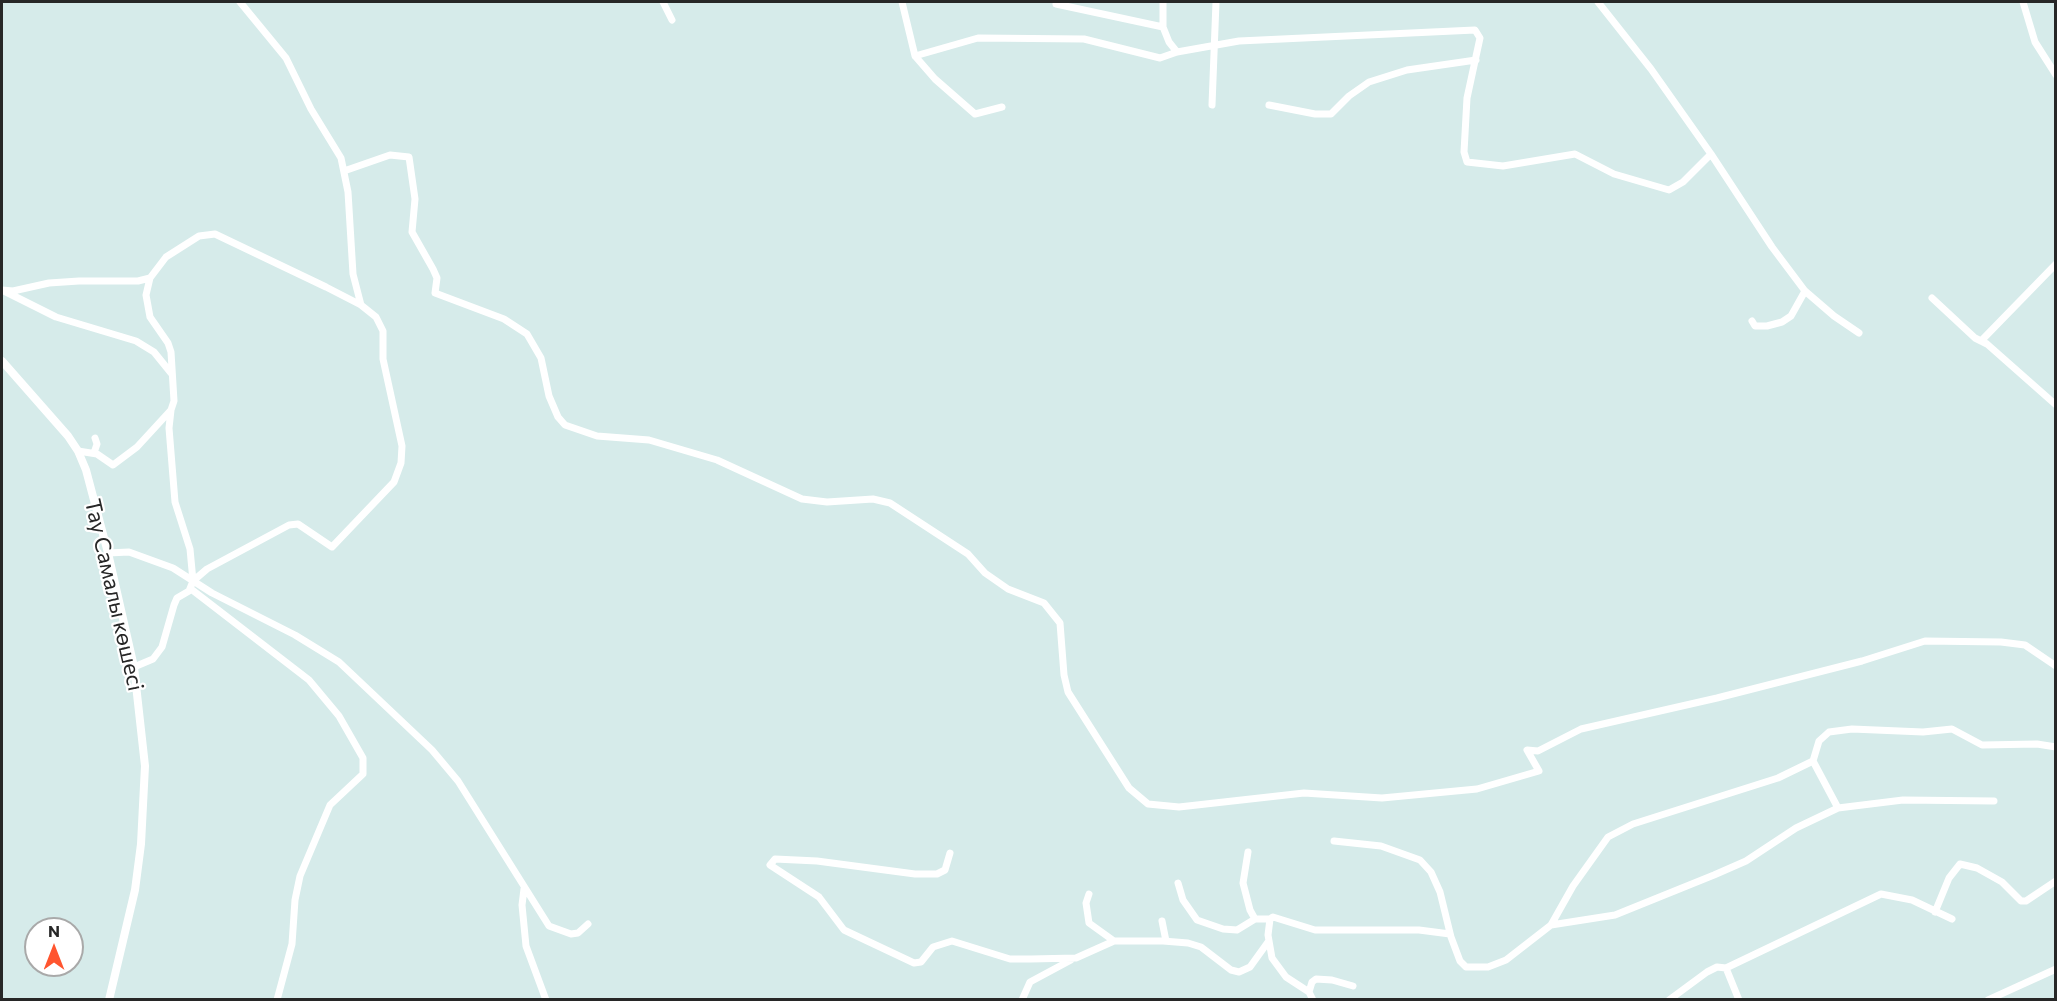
<!DOCTYPE html>
<meta charset="utf-8">
<style>
body{margin:0}
#map{position:relative;width:2057px;height:1001px;overflow:hidden;background:#d6ebea;font-family:Commissioner,sans-serif}
canvas{display:block}
.frame{position:absolute;inset:0;border:3px solid #272727;pointer-events:none}
.north{position:absolute;left:24px;top:917px;width:60px;height:60px;box-sizing:border-box;background:#fff;border:2px solid #a9a9a9;border-radius:50%;rotate:0deg;font-size:16px;font-weight:700;line-height:24px;text-align:center;color:#272727}
.north::after{content:'';display:block;margin:auto;width:21px;height:27px;background:#ff552f;clip-path:polygon(50% 0,100% 100%,50% 72%,0 100%)}
</style>
<div id="map">
<canvas width="2057" height="1001"></canvas>
<div class="frame"></div>
<div class="north">N</div>
</div>
<script>
const context = document.querySelector('canvas').getContext('2d');
context.lineJoin = 'round';
const poly = rows => new Path2D(rows.map(r => 'M' + r).join(''));
function stroke(path, color, width, dash) { context.strokeStyle = color; context.lineWidth = width; context.lineCap = dash ? 'butt' : 'round'; context.setLineDash(dash || []); context.stroke(path); }
function write(font, color, halo, rows, align = 'center') {
  context.font = font + ' Commissioner,sans-serif'; context.lineWidth = 4.5; context.setLineDash([]); context.textBaseline = 'middle'; context.strokeStyle = halo; context.fillStyle = color; for (const [text, x, y, turn = 0] of rows) {
    context.save(); context.translate(x, y); context.rotate((+turn || 0) * Math.PI / 180); context.textAlign = isNaN(turn) ? turn : align; if (halo) context.strokeText(text, 0, 0); context.fillText(text, 0, 0); context.restore();
  }
}
stroke(poly([
 [240,2,286,58,311,109,341,158,348,192,353,274,361,305],
 [663,2,672,20],
 [902,2,915,56,935,79,975,114,1002,107],
 [1163,2,1163,27,1169,42,1177,52],
 [1598,2,1651,69,1711,154,1772,247,1805,291,1834,316,1859,333],
 [2023,2,2035,42,2056,75],
 [1056,4,1163,27],
 [915,56,978,38,1084,39,1160,58,1177,52,1239,41,1475,30,1480,38,1467,98,1464,152,1467,162,1503,166,1575,154,1614,174,1669,190,1683,182,1711,154],
 [1212,105,1216,2],
 [1269,105,1315,114,1331,114,1349,96,1369,82,1407,70,1476,60],
 [344,171,390,155,409,157,415,199,412,232,433,269,437,278,435,293,504,319,527,334,541,358,549,396,558,417,565,425,597,436,649,440,717,460,802,499,827,502,873,499,890,503,968,554,985,573,1008,589,1044,603,1060,623,1064,675,1068,692,1129,788,1148,804,1179,807,1304,793,1382,798,1477,789,1539,771,1527,750,1538,751,1581,729,1717,698,1862,661,1925,641,2001,642,2025,645,2056,666],
 [2,290,13,291,49,283,79,281,138,281,150,278,166,257,199,236,215,234,326,287,361,305,376,317,383,331,383,359,402,446,401,463,394,482,332,547,298,524,289,525,207,569,193,581],
 [4,291,56,317,136,341,154,352,171,373],
 [1932,298,1975,338,1987,344,2056,405],
 [1752,321,1755,326,1767,326,1782,322,1791,316,1805,291],
 [1981,341,2056,264],
 [78,451,97,454,113,465,137,447,171,410,174,401,171,352,168,343,150,317,146,295,150,278],
 [94,453,97,444,95,438],
 [108,553,129,552,173,568,212,593,295,635,339,662,432,750,458,781,549,926,571,934,578,933,588,924],
 [191,589,309,680,339,716,363,758,363,774,330,805,300,876,295,900,292,944,277,1000],
 [134,667,153,659,162,647,174,605,177,598,189,591,193,581,190,549,175,502,169,428,171,410],
 [1838,808,1903,800,1994,801],
 [1334,841,1381,846,1420,860,1431,872,1440,892,1451,937,1460,961,1466,967,1488,967,1506,960,1551,925,1573,886,1608,837,1633,824,1778,778,1813,761],
 [1248,852,1243,883,1250,910,1255,919,1270,919],
 [950,853,945,870,937,874,915,874,817,861,775,859,770,865,819,897,844,930,914,963,921,962,933,947,952,941,1010,959,1031,959,1076,958,1114,941,1163,941,1188,943,1201,947,1231,970,1239,972,1250,967,1268,942],
 [1178,883,1183,900,1197,920,1223,929,1237,930,1255,919],
 [524,889,522,905,526,946,546,1000],
 [1089,894,1086,903,1089,923,1114,941],
 [1935,912,1949,878,1960,864,1977,868,2002,882,2021,901,2026,901,2056,881],
 [1162,921,1166,941],
 [1551,925,1615,915,1714,875,1746,861,1796,828,1838,808,1813,761,1819,741,1829,732,1852,729,1923,732,1952,729,1982,745,2037,744,2056,747],
 [1726,968,1739,1000],
 [1309,992,1312,982,1316,979,1332,980,1353,986],
 [1022,1000,1030,982,1071,960],
 [1313,1000,1309,992,1286,977,1272,958,1268,935,1270,919,1273,917,1315,930,1419,930,1450,934],
 [1669,1000,1707,972,1717,967,1726,968,1881,894,1912,900,1952,919],
 [1988,1000,2056,969]
]), '#fff', 7);
stroke(poly([
 [2,361,68,436,78,451,86,470,108,553,134,667,145,766,141,844,135,890,109,1000]
]), '#fff', 8);
write('22px', '#272727', '#fff', [
 ["Тау Самалы көшесі",114,595,77]
]);
</script>
